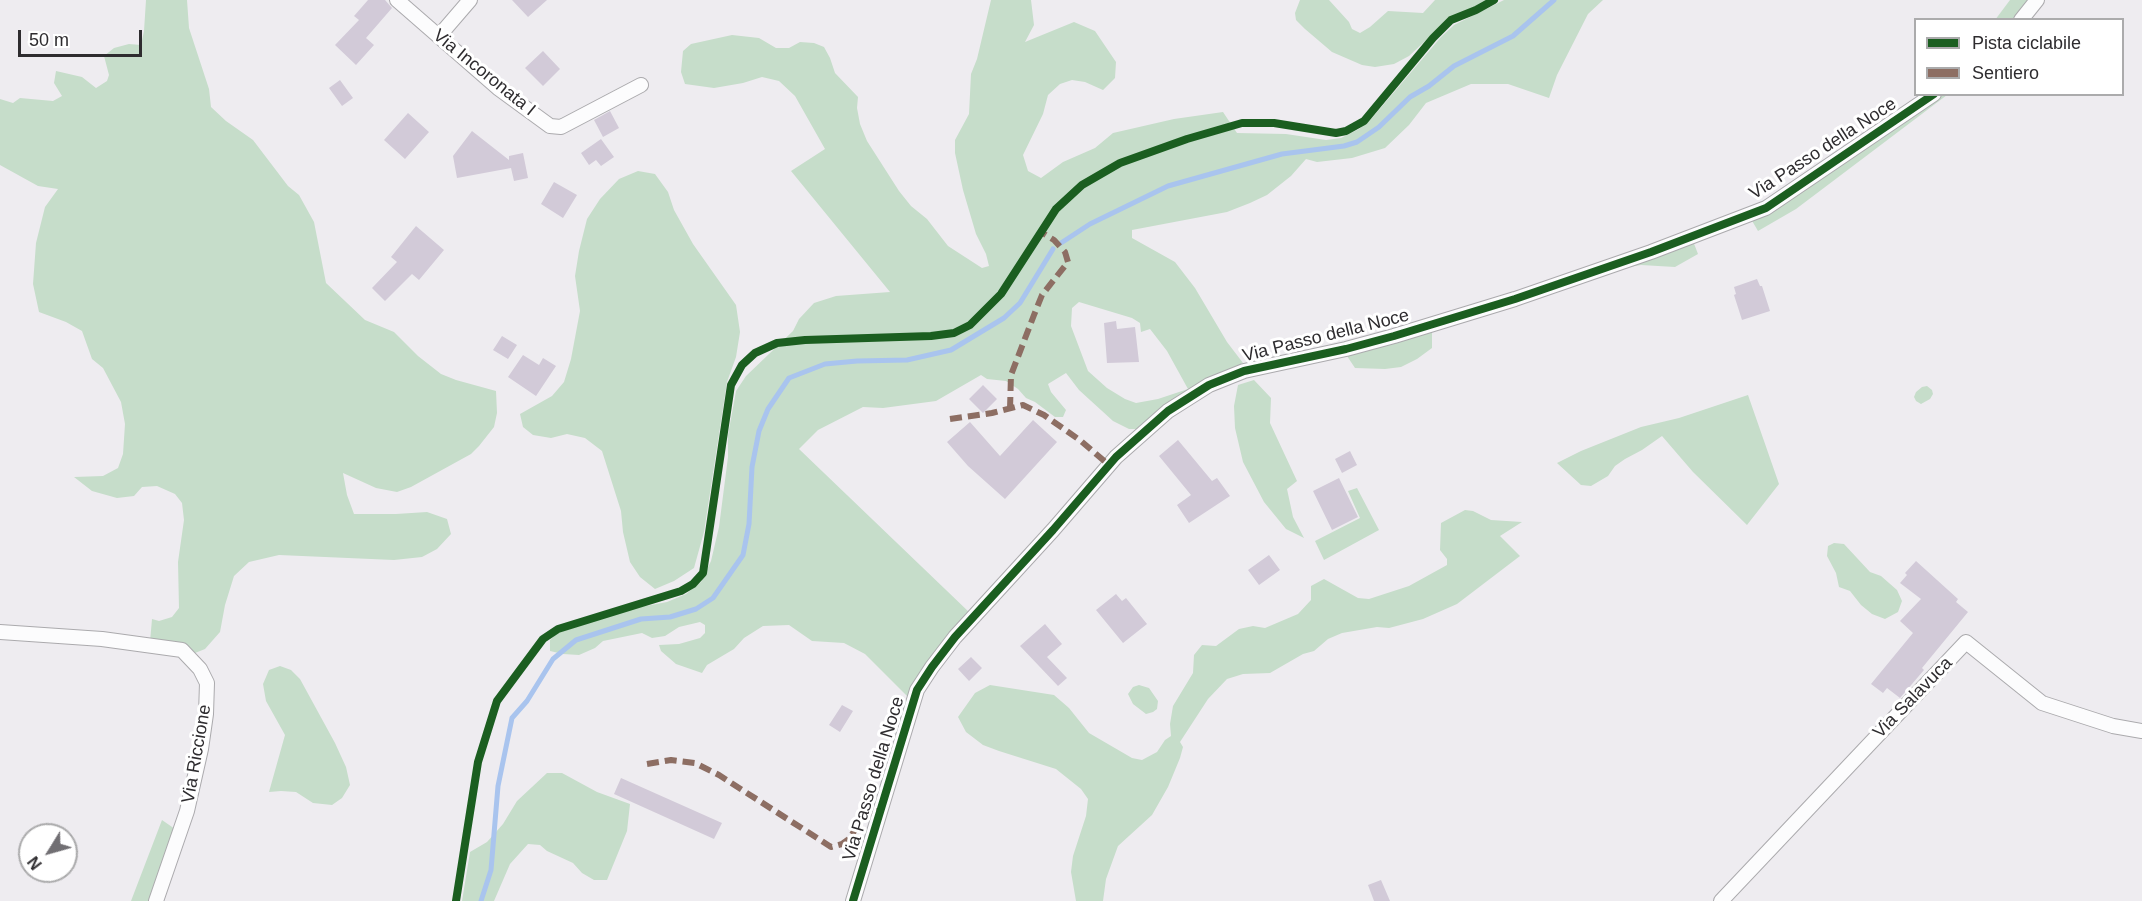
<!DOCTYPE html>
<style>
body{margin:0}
#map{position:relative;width:2142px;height:901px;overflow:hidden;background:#eeecf0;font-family:Arial,sans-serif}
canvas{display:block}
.legend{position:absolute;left:1914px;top:18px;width:210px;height:78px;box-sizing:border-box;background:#fff;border:2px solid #ababac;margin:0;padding:8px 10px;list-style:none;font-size:18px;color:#2e2c2f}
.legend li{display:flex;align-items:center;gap:12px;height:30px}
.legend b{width:30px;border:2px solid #ababac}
.north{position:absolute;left:18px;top:823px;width:60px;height:60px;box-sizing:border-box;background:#fff;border:2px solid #ababac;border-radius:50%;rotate:233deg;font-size:16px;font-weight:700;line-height:24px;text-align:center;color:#2e2c2f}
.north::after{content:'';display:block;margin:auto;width:21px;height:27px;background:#716f73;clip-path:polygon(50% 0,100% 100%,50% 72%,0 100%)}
.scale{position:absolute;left:18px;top:30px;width:124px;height:27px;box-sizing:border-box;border:3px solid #2e2c2f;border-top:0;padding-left:8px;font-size:18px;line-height:21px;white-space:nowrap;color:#2e2c2f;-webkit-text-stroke:4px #fff;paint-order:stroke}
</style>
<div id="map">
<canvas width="2142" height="901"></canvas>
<ul class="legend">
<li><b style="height:8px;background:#1b5e20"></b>Pista ciclabile</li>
<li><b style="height:8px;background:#8d6e63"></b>Sentiero</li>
</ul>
<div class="north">N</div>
<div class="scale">50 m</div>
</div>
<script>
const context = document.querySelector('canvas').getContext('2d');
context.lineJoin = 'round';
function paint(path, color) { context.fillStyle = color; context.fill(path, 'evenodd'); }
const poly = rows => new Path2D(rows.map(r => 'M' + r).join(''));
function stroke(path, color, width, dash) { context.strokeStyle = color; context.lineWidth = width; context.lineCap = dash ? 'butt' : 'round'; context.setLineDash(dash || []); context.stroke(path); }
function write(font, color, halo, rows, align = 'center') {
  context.font = font + ' Arial,sans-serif'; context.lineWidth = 6; context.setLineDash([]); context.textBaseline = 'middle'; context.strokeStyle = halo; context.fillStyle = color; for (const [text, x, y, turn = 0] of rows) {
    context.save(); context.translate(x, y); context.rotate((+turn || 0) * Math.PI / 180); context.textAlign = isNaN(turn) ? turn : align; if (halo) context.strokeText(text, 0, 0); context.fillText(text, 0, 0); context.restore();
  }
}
paint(poly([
 [146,0,187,0,189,28,209,89,211,107,226,121,253,140,288,186,299,195,314,222,326,283,365,320,394,332,418,356,441,374,456,380,496,391,497,413,494,427,479,446,471,454,411,487,397,492,376,488,343,473,347,495,354,514,396,514,427,512,447,519,451,534,437,549,422,557,394,560,279,555,249,562,234,576,225,605,220,632,205,649,190,655,150,642,152,619,159,621,172,617,179,608,178,562,184,520,182,503,175,494,157,486,142,487,134,496,117,498,92,491,74,477,103,476,118,468,123,454,125,424,121,402,103,368,92,359,82,331,66,322,39,312,33,284,36,243,45,207,58,189,38,186,0,165,0,99,13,103,20,98,53,101,62,96,54,83,56,71,82,77,96,88,107,81,109,75,104,56,114,48,129,44,141,45,144,31],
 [991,0,1031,0,1034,25,1025,42,1074,22,1095,31,1116,62,1115,78,1103,90,1085,82,1072,80,1060,84,1048,95,1043,114,1023,155,1028,171,1041,178,1063,162,1095,148,1113,133,1174,119,1223,112,1237,133,1286,134,1326,140,1341,138,1359,129,1372,118,1441,37,1454,25,1504,0,1603,0,1588,14,1557,75,1549,98,1508,84,1471,84,1426,103,1409,125,1385,148,1352,158,1317,162,1306,159,1291,176,1267,195,1250,203,1227,212,1132,230,1132,238,1175,262,1195,288,1227,342,1243,363,1179,395,1139,429,1129,429,1113,421,1079,390,1066,373,1048,384,1051,392,1066,410,1063,417,1055,417,1035,402,1026,398,1018,389,1006,381,987,379,981,375,936,401,883,408,863,407,818,430,799,449,970,613,934,655,908,697,865,654,844,643,812,641,789,625,763,626,744,638,734,649,707,665,702,673,676,664,661,651,659,645,679,644,700,638,705,633,705,625,700,622,679,627,665,636,652,638,642,633,603,641,595,648,579,655,563,654,550,651,550,640,557,633,635,608,667,602,686,594,701,582,711,561,719,527,728,457,728,435,736,391,746,376,793,331,799,319,814,303,836,296,890,292,791,171,825,149,795,96,779,81,762,77,743,83,714,88,685,84,681,72,683,51,691,44,732,35,759,38,776,48,789,48,800,42,814,43,824,47,830,58,835,73,858,97,857,108,860,124,867,141,899,191,911,206,927,219,948,246,982,268,989,266,986,254,976,234,963,190,955,153,955,140,969,114,971,74,977,59],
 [1079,302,1132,318,1140,323,1141,332,1150,329,1167,351,1188,389,1158,399,1136,403,1125,399,1107,388,1088,371,1071,326,1072,308],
 [1300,0,1329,0,1349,22,1352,29,1360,33,1370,27,1388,11,1423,13,1435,0,1491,0,1451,17,1409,56,1394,64,1375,67,1362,65,1332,52,1305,29,1296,20,1295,13],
 [2010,0,2030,0,2015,19,1995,20],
 [1939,95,1947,95,1796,209,1758,231,1751,219],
 [638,171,655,174,668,192,674,210,693,244,736,305,740,332,736,357,727,382,704,532,694,568,674,581,655,589,640,577,630,562,623,532,621,511,602,451,585,438,567,434,551,438,533,435,523,427,520,414,552,396,564,382,571,359,580,311,575,276,579,251,587,219,600,199,619,179],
 [1693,241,1698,254,1675,267,1641,265,1623,268],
 [1432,327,1432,348,1417,359,1401,367,1385,369,1355,368,1347,356],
 [1254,380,1271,398,1270,423,1297,481,1287,489,1293,517,1304,538,1286,529,1264,502,1243,462,1235,428,1234,406,1238,385],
 [1927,386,1932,390,1933,394,1930,399,1921,404,1916,401,1914,397,1916,392,1922,387],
 [1748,395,1779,484,1747,525,1693,472,1662,436,1642,450,1625,459,1615,466,1608,476,1591,486,1581,485,1557,463,1581,451,1641,427,1679,418],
 [1357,488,1379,530,1324,560,1315,541,1360,518,1348,491],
 [1465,510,1473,511,1491,520,1522,522,1500,536,1520,556,1457,604,1423,619,1389,628,1377,627,1342,633,1328,639,1314,651,1303,654,1270,673,1243,674,1227,679,1208,699,1180,742,1183,747,1180,758,1168,787,1152,815,1118,846,1106,879,1103,901,1076,901,1071,872,1073,856,1086,816,1088,799,1081,789,1056,769,999,751,983,745,966,732,958,717,975,693,990,685,1054,695,1069,708,1089,733,1132,758,1142,760,1157,752,1165,740,1171,736,1170,724,1173,706,1193,673,1194,655,1202,645,1216,646,1239,629,1253,626,1265,628,1298,614,1311,600,1311,586,1324,579,1358,598,1369,599,1409,586,1447,565,1447,559,1440,550,1441,523],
 [1834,543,1844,544,1870,572,1881,576,1897,590,1902,601,1898,612,1885,619,1872,614,1861,605,1850,591,1839,587,1836,573,1827,556,1828,546],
 [280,666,291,670,300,679,335,743,346,767,350,785,342,798,332,805,313,803,296,792,281,791,269,792,285,735,266,701,263,684,269,670],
 [1139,685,1149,688,1158,701,1157,709,1153,712,1146,714,1133,704,1128,694,1133,687],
 [547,773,562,773,597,792,630,804,627,831,607,880,594,880,582,873,573,863,547,851,540,845,528,844,510,864,494,901,462,901,470,852,487,842,503,824,517,801],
 [162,820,175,829,166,857,148,901,131,901]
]), '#c6ddca');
stroke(poly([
 [1061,243,1090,224,1168,186,1282,154,1344,146,1357,142,1379,127,1410,97,1429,86,1454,66,1513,36,1554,0],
 [481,901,491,870,498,786,512,718,527,701,553,659,576,640,641,619,670,617,696,609,713,598,743,555,749,524,752,467,759,431,768,409,789,378,825,364,857,361,907,360,951,350,1004,318,1020,303,1053,249]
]), '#a9c4ee', 5);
paint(poly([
 [368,0,385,0,392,8,366,38,374,45,356,65,335,45,359,20,354,16],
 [512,0,547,0,528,17],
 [543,51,560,69,543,86,525,68],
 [340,80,353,98,342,106,329,88],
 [610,111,619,128,603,137,594,120],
 [408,113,429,132,405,159,384,140],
 [472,131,509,160,509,156,523,153,528,178,514,181,511,168,457,178,453,156],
 [601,139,614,157,601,166,596,160,589,165,581,153],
 [554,182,577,195,563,218,541,204],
 [416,226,444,250,419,280,412,274,385,301,372,288,397,262,391,257],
 [1757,279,1760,286,1762,286,1770,311,1742,320,1734,295,1736,294,1734,287],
 [1116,321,1117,329,1135,327,1139,362,1107,363,1104,323],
 [502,336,517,345,508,359,493,350],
 [523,355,539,365,543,358,556,366,536,396,508,377],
 [983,385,997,399,983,413,969,399],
 [1033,420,1057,442,1005,499,968,466,947,442,970,422,1000,456],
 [1178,440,1212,481,1217,478,1230,496,1189,523,1177,505,1191,495,1159,456],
 [1350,451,1357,465,1342,473,1335,459],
 [1339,478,1358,517,1332,530,1313,491],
 [1269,555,1280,570,1259,585,1248,570],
 [1916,561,1958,599,1956,602,1968,612,1922,668,1924,670,1900,698,1887,688,1883,693,1871,684,1913,633,1900,621,1921,599,1900,583,1907,575,1905,573],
 [1116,594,1122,601,1126,598,1147,624,1123,643,1096,610],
 [1045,624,1062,644,1047,657,1067,678,1058,686,1020,646],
 [971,657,982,668,969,681,958,669],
 [842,705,853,711,840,732,829,725],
 [621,778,722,823,714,839,614,794],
 [1381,880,1390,901,1374,901,1368,885]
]), '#d2cad8');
const street = poly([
 [397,0,498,88,550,126,561,127,641,85],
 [2021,20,2037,0],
 [439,36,470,0],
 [0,632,102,639,182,650,200,669,207,683,206,714,201,749,187,811,156,901],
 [853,901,917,690,932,667,955,637,1053,530,1116,457,1168,411,1209,385,1244,371,1346,349,1394,336,1515,299,1651,252,1766,208,1934,94],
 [1721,901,1966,642,2042,703,2113,726,2142,731]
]);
stroke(street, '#abaaad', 16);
stroke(street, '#fcfcfd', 14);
stroke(poly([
 [1010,409,1011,375,1034,315,1042,295,1068,262,1065,252,1054,240,1041,232],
 [950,419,992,413,1023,405,1044,415,1081,441,1109,465],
 [647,764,671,760,695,763,719,775,831,847,842,844,849,839,864,816,871,811,880,811]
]), '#8d6e63', 6, [12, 6]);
stroke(poly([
 [456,901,478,762,497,701,543,639,558,629,681,591,693,584,703,573,731,385,742,365,755,353,777,343,805,340,931,336,954,333,970,325,1001,294,1056,209,1082,185,1120,163,1187,139,1242,123,1274,123,1336,133,1346,131,1364,121,1433,38,1451,20,1476,10,1494,0],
 [853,901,917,690,932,667,955,637,1053,530,1116,457,1168,411,1209,385,1244,371,1346,349,1394,336,1515,299,1651,252,1766,208,1934,94]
]), '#1b5e20', 8);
write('18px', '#2e2c2f', '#fff', [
 ["Via Incoronata I",484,73,39],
 ["Via Passo della Noce",1823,149,-33],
 ["Via Passo della Noce",1326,336,-14],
 ["Via Salavuca",1913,698,-46],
 ["Via Riccione",197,754,-80],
 ["Via Passo della Noce",874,779,-73]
]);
</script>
